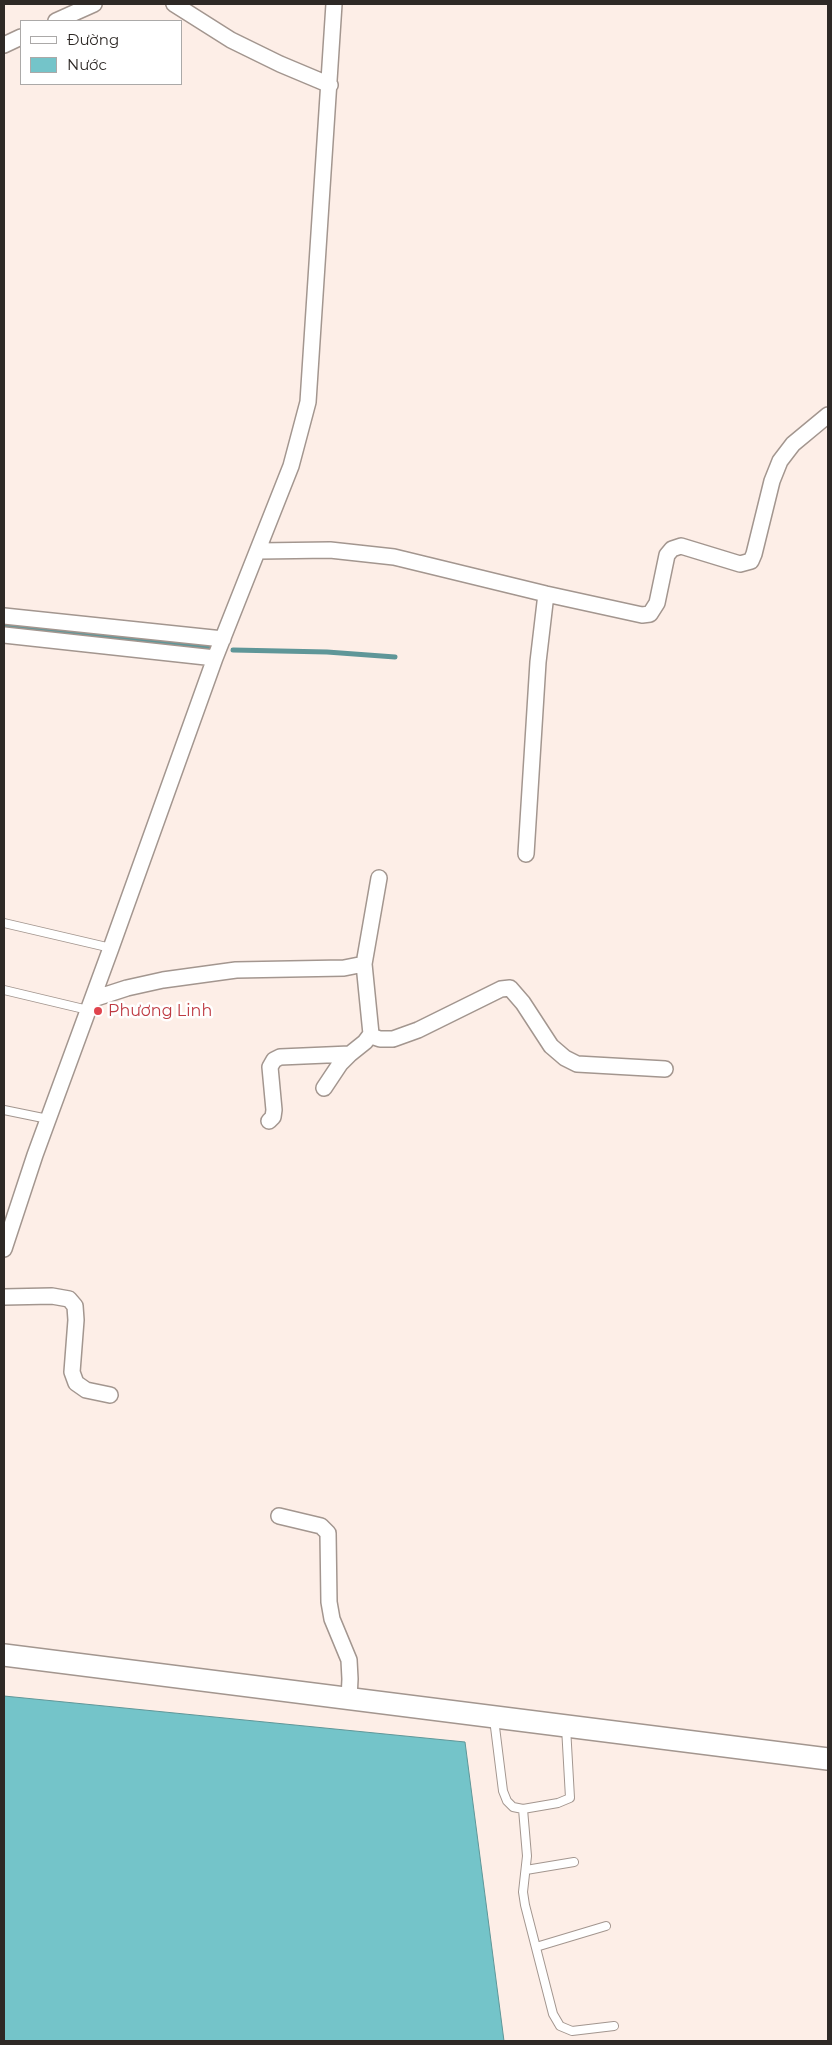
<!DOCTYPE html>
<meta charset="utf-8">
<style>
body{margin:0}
#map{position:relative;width:832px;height:2045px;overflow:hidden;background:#fdeee7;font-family:Montserrat,sans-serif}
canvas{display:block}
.frame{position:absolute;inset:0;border:5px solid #2e2926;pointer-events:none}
.legend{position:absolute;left:20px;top:20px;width:162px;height:65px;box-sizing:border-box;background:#fff;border:1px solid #aba9a8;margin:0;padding:6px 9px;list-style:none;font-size:15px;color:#2e2926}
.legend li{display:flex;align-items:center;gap:10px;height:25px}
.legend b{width:25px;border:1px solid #aba9a8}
</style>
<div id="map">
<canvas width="832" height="2045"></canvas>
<div class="frame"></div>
<ul class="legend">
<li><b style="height:6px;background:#fff"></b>Đường</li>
<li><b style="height:14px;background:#74c4c9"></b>Nước</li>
</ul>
</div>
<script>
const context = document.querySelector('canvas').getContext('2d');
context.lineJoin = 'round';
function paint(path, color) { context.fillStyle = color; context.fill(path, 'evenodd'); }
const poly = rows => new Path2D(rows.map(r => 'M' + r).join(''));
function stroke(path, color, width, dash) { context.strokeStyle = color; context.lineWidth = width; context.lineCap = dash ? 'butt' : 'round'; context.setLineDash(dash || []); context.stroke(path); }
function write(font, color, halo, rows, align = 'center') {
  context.font = font + ' Montserrat,sans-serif'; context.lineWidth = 5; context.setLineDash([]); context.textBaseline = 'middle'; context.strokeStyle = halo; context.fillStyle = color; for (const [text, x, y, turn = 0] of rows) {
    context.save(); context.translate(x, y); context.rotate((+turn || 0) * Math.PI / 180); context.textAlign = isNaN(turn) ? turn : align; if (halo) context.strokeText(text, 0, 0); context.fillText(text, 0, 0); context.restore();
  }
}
const water = poly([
 [4,1696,465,1742,504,2041,4,2041,4,1696]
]);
paint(water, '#74c4c9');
stroke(water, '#5f9698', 1);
stroke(poly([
 [4,626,214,648],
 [233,650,327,652,395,657]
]), '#5f9698', 5);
const lane = poly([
 [4,923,111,948],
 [4,990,88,1010],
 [4,1110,48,1119],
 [494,1719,503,1791,507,1801,513,1807,523,1809,558,1803,570,1798,566,1727],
 [523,1809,527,1856,523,1892,525,1905,553,2014,560,2026,572,2031,614,2026],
 [526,1870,574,1862],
 [536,1947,606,1926]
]);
const street = poly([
 [174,4,231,40,280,64,330,85],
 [56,21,94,4],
 [4,45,21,37],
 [259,551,330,550,394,557,546,594,642,615,650,614,657,603,667,555,672,549,681,546,740,564,751,561,754,554,772,481,780,461,793,444,828,415],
 [4,616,223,639],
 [4,635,215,658],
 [526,854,538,662,546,594],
 [379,878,364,964,371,1034,374,1037,380,1039,393,1039,418,1030,501,989,510,988,523,1003,551,1046,565,1058,577,1064,665,1069],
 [93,999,127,988,163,980,236,970,344,968,364,964],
 [324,1088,340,1064,350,1054],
 [269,1121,273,1117,274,1110,270,1067,274,1060,280,1057,350,1054,365,1042,371,1034],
 [4,1249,35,1155,111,948,215,658,291,466,308,402,334,4],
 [4,1297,52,1296,69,1299,75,1306,76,1320,72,1372,76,1383,86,1390,110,1395],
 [279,1516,321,1526,328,1533,329,1602,332,1619,349,1660,350,1679,349,1699]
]);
const secondary = poly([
 [4,1655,828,1759]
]);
stroke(lane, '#a3968f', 10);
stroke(street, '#a3968f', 18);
stroke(secondary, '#a3968f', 24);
stroke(lane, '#fff', 8);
stroke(street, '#fff', 15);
stroke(secondary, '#fff', 21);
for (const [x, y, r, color] of [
 [98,1011,5,"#e0444e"]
]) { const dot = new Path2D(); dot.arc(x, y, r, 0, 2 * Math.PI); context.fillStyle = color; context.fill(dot); stroke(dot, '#fff', 2); }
write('16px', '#be3a42', '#fff', [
 ["Phương Linh",108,1011]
], 'left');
</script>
